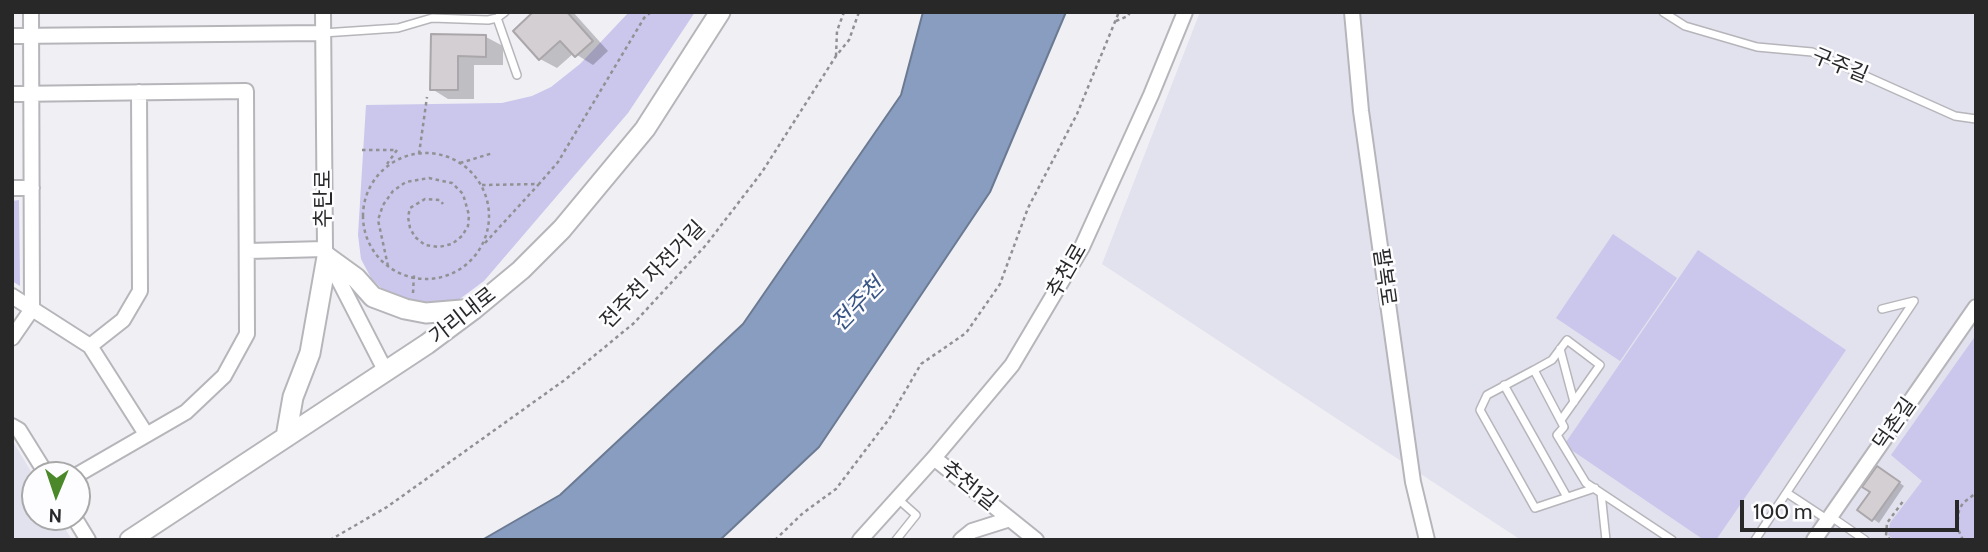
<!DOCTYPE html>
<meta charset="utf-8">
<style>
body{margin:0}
#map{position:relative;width:1988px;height:552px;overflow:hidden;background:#efeff4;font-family:Cabin,sans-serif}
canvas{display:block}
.frame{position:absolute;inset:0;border:14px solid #282829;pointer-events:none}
.north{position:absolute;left:21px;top:461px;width:70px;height:70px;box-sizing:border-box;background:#fdfdff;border:2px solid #a8a8a9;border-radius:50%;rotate:182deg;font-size:19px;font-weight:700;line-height:28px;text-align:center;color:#282829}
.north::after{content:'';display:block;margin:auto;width:24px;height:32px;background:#4a8829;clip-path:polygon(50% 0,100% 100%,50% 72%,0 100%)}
.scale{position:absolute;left:1740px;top:500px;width:219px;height:32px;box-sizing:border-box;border:4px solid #282829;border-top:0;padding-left:9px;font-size:21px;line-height:24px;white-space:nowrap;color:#282829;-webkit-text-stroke:5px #fdfdff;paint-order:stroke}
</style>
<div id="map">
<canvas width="1988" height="552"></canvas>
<div class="frame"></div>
<div class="north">N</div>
<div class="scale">100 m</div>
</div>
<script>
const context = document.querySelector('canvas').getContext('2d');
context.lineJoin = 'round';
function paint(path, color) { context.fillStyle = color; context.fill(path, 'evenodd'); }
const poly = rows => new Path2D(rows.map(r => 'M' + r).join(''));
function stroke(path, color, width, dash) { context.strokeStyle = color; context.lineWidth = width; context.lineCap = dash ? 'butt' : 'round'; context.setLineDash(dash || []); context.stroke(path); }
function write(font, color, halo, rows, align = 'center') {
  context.font = font + ' Cabin,"Noto Sans KR",sans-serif'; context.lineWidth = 5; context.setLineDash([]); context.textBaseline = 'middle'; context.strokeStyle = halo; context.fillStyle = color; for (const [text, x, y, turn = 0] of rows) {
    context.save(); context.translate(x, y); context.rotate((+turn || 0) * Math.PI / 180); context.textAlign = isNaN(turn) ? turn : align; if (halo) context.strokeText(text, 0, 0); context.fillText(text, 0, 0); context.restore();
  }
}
paint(poly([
 [1200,12,1976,12,1976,540,1521,540,1102,264],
 [12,440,35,478,35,517,58,517,72,540,12,540]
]), '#e2e1ee');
paint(poly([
 [629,12,695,12,628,113,484,281,457,301,439,304,420,303,383,290,371,278,361,259,358,235,366,105,502,103,532,96,551,87,580,64],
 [19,200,20,286,12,281,12,201],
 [1613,234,1677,278,1620,361,1556,318],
 [1698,250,1846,350,1716,540,1704,540,1564,445],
 [1976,335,1976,540,1895,540,1888,535,1890,523,1922,481,1891,455]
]), '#cac6ec');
const water = poly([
 [923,12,1066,12,990,192,819,447,720,540,482,540,560,495,743,324,901,95,923,12]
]);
paint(water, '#889dbf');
stroke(water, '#6b7a92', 2);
paint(poly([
 [536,12,573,12,608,51,593,65,574,53,557,68,540,59],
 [432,36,486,37,503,46,503,65,474,65,474,99,448,99,432,89],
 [1883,471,1904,486,1879,523,1860,510]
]), '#0003');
const building = poly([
 [533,12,567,12,593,41,575,57,560,41,539,60,513,31,533,12],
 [431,34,486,35,486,57,458,56,458,90,430,90,431,34],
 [1877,466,1900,482,1872,521,1857,510,1870,492,1862,487,1877,466]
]);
paint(building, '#d3cfd2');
stroke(building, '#aaa6a9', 2);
const service = poly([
 [1663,12,1685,26,1757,47,1812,52,1955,116,1976,119],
 [497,18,517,75],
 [323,33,398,28,432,18,488,20,497,18,505,12],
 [1560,349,1574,402],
 [1534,370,1552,360,1567,340,1600,365,1561,420],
 [1504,385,1567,497],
 [1595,488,1535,508,1480,410,1487,395,1534,370,1564,427,1557,435,1586,483,1672,540],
 [1601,493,1606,540],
 [1787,493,1828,520],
 [1830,516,1865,540],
 [896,540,916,515,898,499],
 [1755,540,1914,301,1882,309]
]);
const minor = poly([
 [323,12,325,249,327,257,385,370],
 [1352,12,1361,111,1413,482,1427,540],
 [12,36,323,33],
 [12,94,246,91,247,334,224,376,186,412,77,475],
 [12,188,32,188],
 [248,251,325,249],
 [12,296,90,346,146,434],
 [12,338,32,309,31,12],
 [90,346,123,320,140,291,139,92],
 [12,426,19,430,47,475],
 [934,458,1036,540],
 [74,517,88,540],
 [860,540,934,458,1012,365,1082,247,1151,95,1185,12],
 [961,540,972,531,1010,519],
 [1814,540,1976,307]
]);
const tertiary = poly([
 [286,437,293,397,310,353,327,257,356,278,373,297,405,309,426,313,474,309],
 [130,540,427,344,474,309,521,270,562,229,645,129,720,12]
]);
stroke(service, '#b6b5ba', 10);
stroke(minor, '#b6b5ba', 18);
stroke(tertiary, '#b6b5ba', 23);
stroke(poly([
 [1116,21,1128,16,1130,12],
 [836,56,837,31,844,12],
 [362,150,397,150,387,164],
 '363 216a63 63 0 1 1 126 0a63 63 0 1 1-126 0Z',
 [419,154,427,97],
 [460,163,493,153],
 [482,185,539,184,558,162,644,18,651,12],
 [485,243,539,184],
 [388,266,378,220,383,205,393,191,406,182,429,178,452,183,463,194,469,215,468,226,462,236,452,244,439,247,425,245,415,237,410,228,408,217,410,208,425,199,440,200,443,204],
 [413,293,414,275],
 [330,540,387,507,566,379,634,323,706,245,762,172,836,56,849,40,859,12],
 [775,540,803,513,836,489,889,419,921,364,966,333,1000,284,1028,208,1077,114,1119,12],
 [1891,540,1886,536,1887,523,1904,500],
 [1963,540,1957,527,1959,510,1963,503,1976,493]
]), '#919194', 2.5, [3.5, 3.5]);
stroke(service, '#fff', 7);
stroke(minor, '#fff', 14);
stroke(tertiary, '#fff', 19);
write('21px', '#282829', '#fdfdff', [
 ["구주길",1840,66,22],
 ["추탄로",324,199,-90],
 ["추천로",1067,271,-60],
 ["전주천 자전거길",653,275,-46],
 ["팔복로",1384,277,82],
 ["가리내로",463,316,-38],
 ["덕촌길",1895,424,-55],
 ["추천1길",969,486,39]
]);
write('italic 23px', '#385585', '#fdfdff', [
 ["전주천",858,305,-46]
]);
</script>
